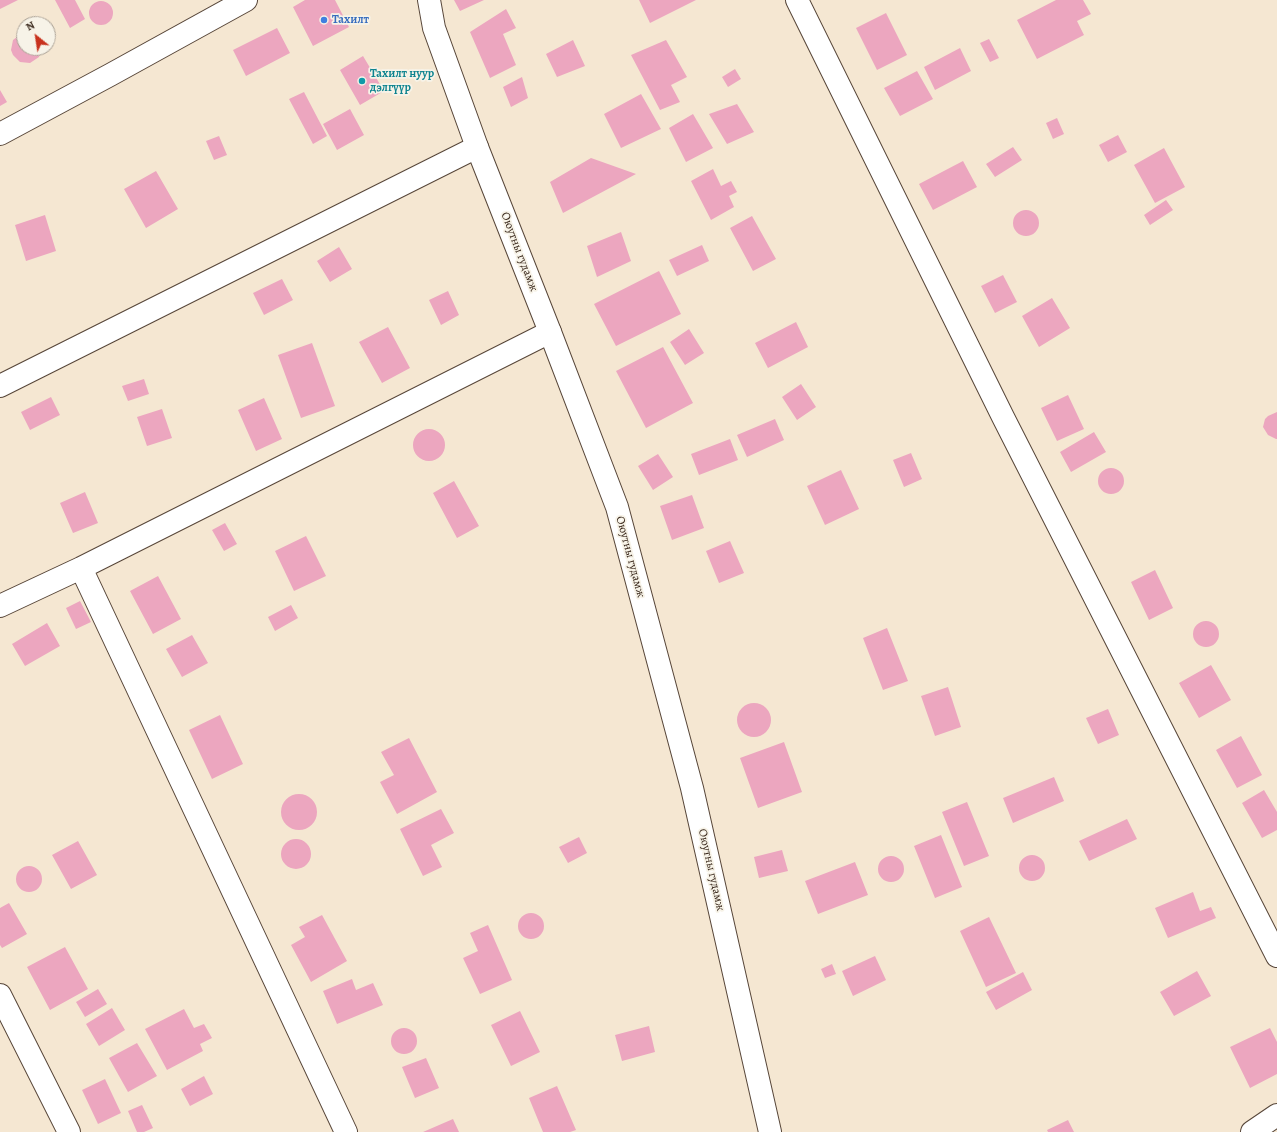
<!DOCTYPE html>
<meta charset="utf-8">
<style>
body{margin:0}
#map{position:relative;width:1277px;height:1132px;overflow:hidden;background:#f5e7d2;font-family:Alegreya,serif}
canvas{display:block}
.north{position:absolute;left:16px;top:16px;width:40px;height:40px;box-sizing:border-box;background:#f7f3e8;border:1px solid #aca397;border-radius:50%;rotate:330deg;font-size:11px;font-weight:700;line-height:16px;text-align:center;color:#3b2a1e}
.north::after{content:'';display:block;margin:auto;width:14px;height:18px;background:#c8321e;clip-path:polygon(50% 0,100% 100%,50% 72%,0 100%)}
</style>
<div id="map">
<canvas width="1277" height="1132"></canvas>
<div class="north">N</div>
</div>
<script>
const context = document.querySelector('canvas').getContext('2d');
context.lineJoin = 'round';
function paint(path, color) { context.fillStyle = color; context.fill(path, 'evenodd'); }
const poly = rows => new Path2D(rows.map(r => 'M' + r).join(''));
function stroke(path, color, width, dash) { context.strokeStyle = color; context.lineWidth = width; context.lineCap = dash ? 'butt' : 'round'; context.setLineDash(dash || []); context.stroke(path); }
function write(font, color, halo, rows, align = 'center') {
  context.font = font + ' Alegreya,serif'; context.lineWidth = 3.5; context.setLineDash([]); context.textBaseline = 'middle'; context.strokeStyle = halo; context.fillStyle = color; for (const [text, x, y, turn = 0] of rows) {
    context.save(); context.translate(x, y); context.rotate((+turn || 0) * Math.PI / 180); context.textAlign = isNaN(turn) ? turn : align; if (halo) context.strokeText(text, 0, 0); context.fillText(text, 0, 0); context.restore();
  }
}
paint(poly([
 [0,0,18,0,0,9],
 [55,0,75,0,85,19,70,28],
 [305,0,335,0,349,27,313,46,293,7],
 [454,0,484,0,460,11],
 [639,0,696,0,650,23],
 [1056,0,1083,0,1091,14,1077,21,1084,35,1037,59,1017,20],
 '89 13a12 12 0 1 1 24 0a12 12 0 1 1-24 0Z',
 [506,9,516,28,503,34,516,65,490,78,470,32],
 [886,13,907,55,877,70,856,28],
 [277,28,290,53,246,76,233,50],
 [24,33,24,48,42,48,39,57,30,63,20,62,13,55,11,50,13,40,17,37],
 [989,39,999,58,990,62,980,43],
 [573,40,585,66,557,77,546,54],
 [666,40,687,77,671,85,680,102,660,110,631,55],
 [960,48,971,71,935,90,924,67],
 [363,56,384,91,360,105,340,70],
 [735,69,741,79,728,87,722,77],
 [917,71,933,99,900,116,884,88],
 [522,77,528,98,511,107,503,87],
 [0,90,7,102,0,106],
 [304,92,327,136,313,144,289,99],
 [641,94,661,129,621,148,604,114],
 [737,104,754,132,727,144,709,114],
 [350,109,364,135,337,150,323,124],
 [693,114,713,148,686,162,669,128],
 [1057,118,1064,134,1053,139,1046,123],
 [1118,135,1127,152,1108,162,1099,145],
 [219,136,227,155,214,160,206,141],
 [1013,147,1022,160,995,177,986,164],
 [1164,148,1185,187,1155,203,1134,165],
 [591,158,636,174,563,213,550,182],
 [963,161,977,187,933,210,919,184],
 [713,169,721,186,731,181,737,192,729,196,734,207,711,220,691,181],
 [156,171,178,209,146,228,124,189],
 [1166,200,1173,210,1150,225,1144,215],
 '1013 223a13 13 0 1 1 26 0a13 13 0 1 1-26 0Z',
 [45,215,56,251,26,261,15,225],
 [752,216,776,259,753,271,730,228],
 [621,232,631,261,597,277,587,246],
 [702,245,709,261,677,276,669,260],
 [339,247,352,269,330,282,317,261],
 [659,271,681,314,616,346,594,304],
 [1003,275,1017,302,995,313,981,286],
 [282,279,293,300,264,315,253,293],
 [448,291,459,315,441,325,429,300],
 [1052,298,1070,328,1039,347,1022,316],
 [796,322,808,347,768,368,755,343],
 [388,327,410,368,382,383,359,342],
 [689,329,704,353,685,365,670,342],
 [312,343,335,406,301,418,278,355],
 [663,347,693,403,646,428,616,371],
 [144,379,149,394,128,401,122,386],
 [801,384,816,407,797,420,782,397],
 [1068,395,1084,429,1057,441,1041,408],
 [51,397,60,415,30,430,21,412],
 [264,398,282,439,256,451,238,410],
 [162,409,172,438,147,446,137,417],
 [1277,412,1277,439,1276,439,1268,435,1263,427,1265,419,1268,416],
 [775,419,784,440,747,457,737,435],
 '413 445a16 16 0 1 1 32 0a16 16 0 1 1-32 0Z',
 [1094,432,1106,452,1071,472,1060,452],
 [730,439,738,460,699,475,691,454],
 [911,453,922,479,904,487,893,460],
 [658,454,673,477,653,490,638,466],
 '1098 481a13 13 0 1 1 26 0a13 13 0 1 1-26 0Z',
 [841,470,859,509,825,525,807,486],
 [454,481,479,526,457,538,433,493],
 [85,492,98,523,73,533,60,503],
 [692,495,704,528,672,540,660,506],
 [225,523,237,544,224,551,212,530],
 [306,536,326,576,294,591,275,551],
 [730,541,744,573,719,583,706,551],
 [1155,570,1173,608,1149,620,1131,582],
 [158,576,181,619,153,634,130,591],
 [80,601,91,622,76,629,66,608],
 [291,605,298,618,275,631,268,617],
 '1193 634a13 13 0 1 1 26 0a13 13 0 1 1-26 0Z',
 [47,623,60,646,25,666,12,644],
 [887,628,908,681,883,690,863,638],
 [192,635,208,663,182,677,166,649],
 [1211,665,1231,700,1199,718,1179,683],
 [948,687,961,727,935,736,921,696],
 '737 720a17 17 0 1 1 34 0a17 17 0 1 1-34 0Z',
 [1108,709,1119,735,1098,744,1086,718],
 [220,715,243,764,212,779,189,730],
 [1241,736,1262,775,1237,788,1216,750],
 [409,738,437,792,397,814,380,782,394,775,381,752],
 [784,742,802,792,758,808,740,758],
 [1054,777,1064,801,1013,823,1003,798],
 [1264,790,1277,812,1277,830,1262,838,1242,803],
 '281 812a18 18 0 1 1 36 0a18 18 0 1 1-36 0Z',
 [967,802,989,856,964,866,942,812],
 [441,809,454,833,431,845,442,867,423,876,400,829],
 [1127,819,1137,839,1089,861,1079,841],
 [941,835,962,887,935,898,914,846],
 [579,837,587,853,568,863,559,847],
 '281 854a15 15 0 1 1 30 0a15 15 0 1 1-30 0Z',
 [78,841,97,875,71,889,52,855],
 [782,850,788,871,759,878,754,857],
 '1019 868a13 13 0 1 1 26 0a13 13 0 1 1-26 0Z',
 '878 869a13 13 0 1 1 26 0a13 13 0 1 1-26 0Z',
 [855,862,868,895,818,914,805,881],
 '16 879a13 13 0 1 1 26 0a13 13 0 1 1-26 0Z',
 [1193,892,1200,911,1211,907,1216,918,1168,938,1155,908],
 [9,903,27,934,2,948,0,945,0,908],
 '518 926a13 13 0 1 1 26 0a13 13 0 1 1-26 0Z',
 [322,915,347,961,311,982,291,945,305,937,299,927],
 [989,917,1016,973,986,987,960,931],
 [488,925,512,980,480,994,463,958,478,951,470,933],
 [65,947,88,989,50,1010,27,967],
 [875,956,886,980,853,996,842,971],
 [832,964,836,974,825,978,821,969],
 [1197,971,1211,996,1174,1016,1160,992],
 [1023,972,1032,990,996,1010,986,992],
 [352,979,356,990,373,983,383,1005,337,1024,323,991],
 [98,989,107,1004,85,1017,76,1002],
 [112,1008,125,1030,99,1046,86,1024],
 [184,1009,194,1028,204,1024,212,1038,200,1044,203,1051,167,1070,145,1029],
 [520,1011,540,1052,511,1066,491,1025],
 [649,1026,655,1052,622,1061,615,1035],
 [1270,1028,1277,1042,1277,1074,1250,1088,1230,1047],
 '391 1041a13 13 0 1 1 26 0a13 13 0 1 1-26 0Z',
 [137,1043,157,1076,128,1092,109,1058],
 [426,1058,439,1088,415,1098,402,1067],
 [204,1076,213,1094,190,1106,181,1089],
 [105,1079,121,1113,98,1124,82,1090],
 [557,1086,576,1130,570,1132,543,1132,529,1098],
 [142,1105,153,1128,144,1132,137,1132,128,1111],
 [453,1119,459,1132,423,1132],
 [1068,1120,1074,1132,1048,1132,1047,1130]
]), '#eca6bf');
const minor = poly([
 [797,0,1003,417,1277,956],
 [0,134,110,75,246,0],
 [0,386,477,147],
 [81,568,346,1132],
 [0,606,81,568,550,332],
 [0,995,69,1132],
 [1252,1132,1277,1115]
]);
const tertiary = poly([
 [429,0,434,28,477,147,550,332,617,507,692,788,770,1132]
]);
stroke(minor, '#574639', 24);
stroke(tertiary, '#574639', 24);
stroke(minor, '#fff', 22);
stroke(tertiary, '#fff', 22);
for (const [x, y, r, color] of [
 [324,20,4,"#3f7fe0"],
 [362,81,4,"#0f9aa8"]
]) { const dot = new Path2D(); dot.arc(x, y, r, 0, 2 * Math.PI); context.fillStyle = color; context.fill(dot); stroke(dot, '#f7f3e8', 1.5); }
write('bold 12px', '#366cbe', '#f7f3e8', [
 ["Тахилт",332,20]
], 'left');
write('bold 12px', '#0d838f', '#f7f3e8', [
 ["Тахилт нуур",370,74],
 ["дэлгүүр",370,88]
], 'left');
write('12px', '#3b2a1e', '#f7f3e8', [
 ["Оюутны гудамж",519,252,69],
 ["Оюутны гудамж",630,557,75],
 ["Оюутны гудамж",711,870,77]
]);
</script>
